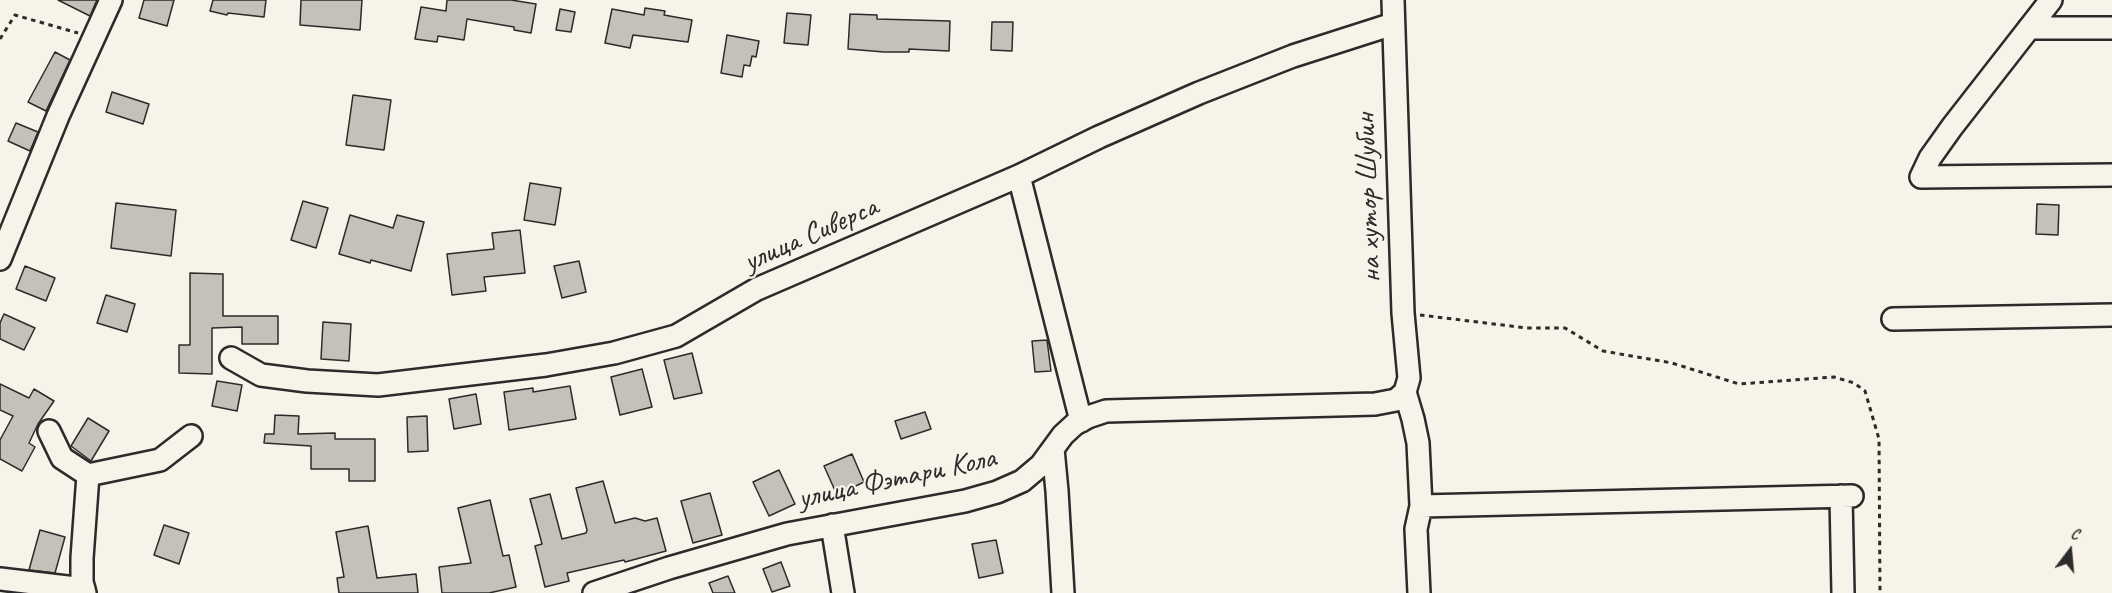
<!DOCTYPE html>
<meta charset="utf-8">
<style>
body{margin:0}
#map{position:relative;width:2112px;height:593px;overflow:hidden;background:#f7f3e8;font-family:Caveat,sans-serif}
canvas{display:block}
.north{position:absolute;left:2040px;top:521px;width:60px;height:60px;-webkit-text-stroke:4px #f7f3e8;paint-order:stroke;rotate:16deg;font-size:16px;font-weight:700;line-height:24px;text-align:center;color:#2b2b2b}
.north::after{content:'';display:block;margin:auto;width:21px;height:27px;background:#2b2b2b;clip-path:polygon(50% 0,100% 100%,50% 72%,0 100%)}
</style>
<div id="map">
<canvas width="2112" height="593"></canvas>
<div class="north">С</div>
</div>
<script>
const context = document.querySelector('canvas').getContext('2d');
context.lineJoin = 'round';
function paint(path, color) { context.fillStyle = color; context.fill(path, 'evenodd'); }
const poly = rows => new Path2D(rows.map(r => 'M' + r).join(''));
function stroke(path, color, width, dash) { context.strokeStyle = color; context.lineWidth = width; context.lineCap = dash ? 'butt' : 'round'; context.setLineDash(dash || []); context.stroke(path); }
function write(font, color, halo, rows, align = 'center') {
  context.font = font + ' Caveat,sans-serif'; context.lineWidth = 4.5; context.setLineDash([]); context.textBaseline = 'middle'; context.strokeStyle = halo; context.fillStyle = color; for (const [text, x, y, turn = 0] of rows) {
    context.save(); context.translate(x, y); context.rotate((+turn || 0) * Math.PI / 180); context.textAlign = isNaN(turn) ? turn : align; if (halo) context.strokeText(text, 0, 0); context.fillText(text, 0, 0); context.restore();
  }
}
const building = poly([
 [58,0,97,0,90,16,58,0],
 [144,0,174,0,167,26,139,18,144,0],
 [213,0,266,0,264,17,228,13,227,15,210,11,213,0],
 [301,0,362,0,360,30,300,25,301,0],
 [447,0,511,0,536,4,531,33,514,30,514,27,467,19,464,40,438,36,437,42,415,39,421,7,446,11,447,0],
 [645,8,665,11,664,15,692,20,688,42,633,35,630,48,605,43,612,9,644,15,645,8],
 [560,9,575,12,571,32,556,30,560,9],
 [787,13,811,15,808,45,784,43,787,13],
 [850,14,877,15,877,19,950,21,949,51,909,49,909,52,884,52,848,49,850,14],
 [992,22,1013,22,1012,51,991,50,992,22],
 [727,35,759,41,756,57,752,56,750,66,744,65,742,77,721,73,727,35],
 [55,52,70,60,46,111,28,102,55,52],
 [112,92,149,104,143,124,106,112,112,92],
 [353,95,391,100,384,150,346,145,353,95],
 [16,123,38,132,30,151,8,141,16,123],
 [530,183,561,188,555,225,524,220,530,183],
 [303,201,328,208,316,248,291,240,303,201],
 [116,203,176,210,171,256,111,248,116,203],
 [2037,204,2059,205,2058,235,2036,234,2037,204],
 [350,215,393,228,397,215,424,222,411,271,371,260,370,263,339,254,350,215],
 [520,230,525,273,484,277,486,291,452,295,447,254,494,249,492,233,520,230],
 [579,261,586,292,562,298,554,266,579,261],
 [25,266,55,278,46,301,16,289,25,266],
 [190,273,223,274,223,316,278,316,278,344,242,344,242,327,212,328,212,374,179,373,179,345,190,345,190,273],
 [106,295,135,304,127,332,97,323,106,295],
 [4,314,35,328,24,350,0,339,0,323,4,314],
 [323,322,351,324,349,361,321,359,323,322],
 [1047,340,1051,371,1035,372,1032,341,1047,340],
 [692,353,702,393,674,399,664,360,692,353],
 [642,369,652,407,620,415,611,377,642,369],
 [217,381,242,385,237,411,212,406,217,381],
 [0,384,29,398,34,389,54,401,38,424,29,443,35,447,22,471,0,459,0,440,13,416,0,410,0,384],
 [570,386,576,419,509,430,504,392,533,388,533,392,570,386],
 [476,394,481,424,454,429,449,399,476,394],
 [925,412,931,429,901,439,895,421,925,412],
 [275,415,299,416,298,434,335,433,335,439,375,439,375,481,349,481,349,469,311,469,311,446,264,443,265,434,274,434,275,415],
 [427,416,428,451,408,452,407,417,427,416],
 [88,418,109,431,91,461,71,446,88,418],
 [852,454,864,482,837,495,824,466,852,454],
 [779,470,795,504,769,516,753,482,779,470],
 [603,481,615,523,635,518,645,521,657,518,666,551,625,562,624,560,567,573,569,581,545,587,535,546,542,544,530,499,550,494,562,539,586,533,587,530,576,488,603,481],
 [710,493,722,535,693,543,681,501,710,493],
 [490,500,503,556,509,555,516,587,489,593,442,593,439,567,471,563,458,508,490,500],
 [164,525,189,533,179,564,154,555,164,525],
 [368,526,377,578,416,574,418,593,339,593,337,578,344,577,336,532,368,526],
 [40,530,65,537,55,573,29,570,40,530],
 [996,540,1003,573,979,578,972,544,996,540],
 [781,562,790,586,772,592,763,569,781,562],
 [728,576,735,593,713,593,709,583,728,576]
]);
paint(building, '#c4c1b9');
stroke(building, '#2b2b2b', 1.5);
const minor = poly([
 [1393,0,1403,313,1409,378,1405,392],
 [2051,0,1952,127,1930,158,1921,177,2112,175],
 [2029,28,2112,28],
 [1019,176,1081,421],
 [0,259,58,116,111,0],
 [1893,319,2112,315],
 [231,358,261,375,307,381,378,385,546,365,614,353,676,336,757,289,1019,176,1099,137,1199,93,1293,56,1393,24],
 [1405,392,1413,419,1418,443,1421,506,1416,529,1419,593],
 [49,431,62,458,88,475,160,460,191,436],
 [1053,449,1057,491,1063,593],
 [1841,496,1843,593],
 [1421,506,1852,496],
 [832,525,843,593],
 [0,579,84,589],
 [85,593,82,582,82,558,88,475],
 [594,593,669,568,787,534,965,501,997,492,1022,481,1041,465,1063,435,1075,424,1088,417,1106,411,1375,404,1396,400,1405,392]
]);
stroke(minor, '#2b2b2b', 26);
stroke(poly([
 [0,39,15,15,78,33],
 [1420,315,1527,328,1565,328,1603,351,1672,363,1739,384,1834,377,1854,383,1865,391,1879,439,1880,593]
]), '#2b2b2b', 3, [4.5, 4.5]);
stroke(minor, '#f7f3e8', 21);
write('30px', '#2b2b2b', '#f7f3e8', [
 ["на хутор Шубин",1369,198,-92],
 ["улица Сиверса",811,235,-24],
 ["улица Фэтари Кола",897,479,-12]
]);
</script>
